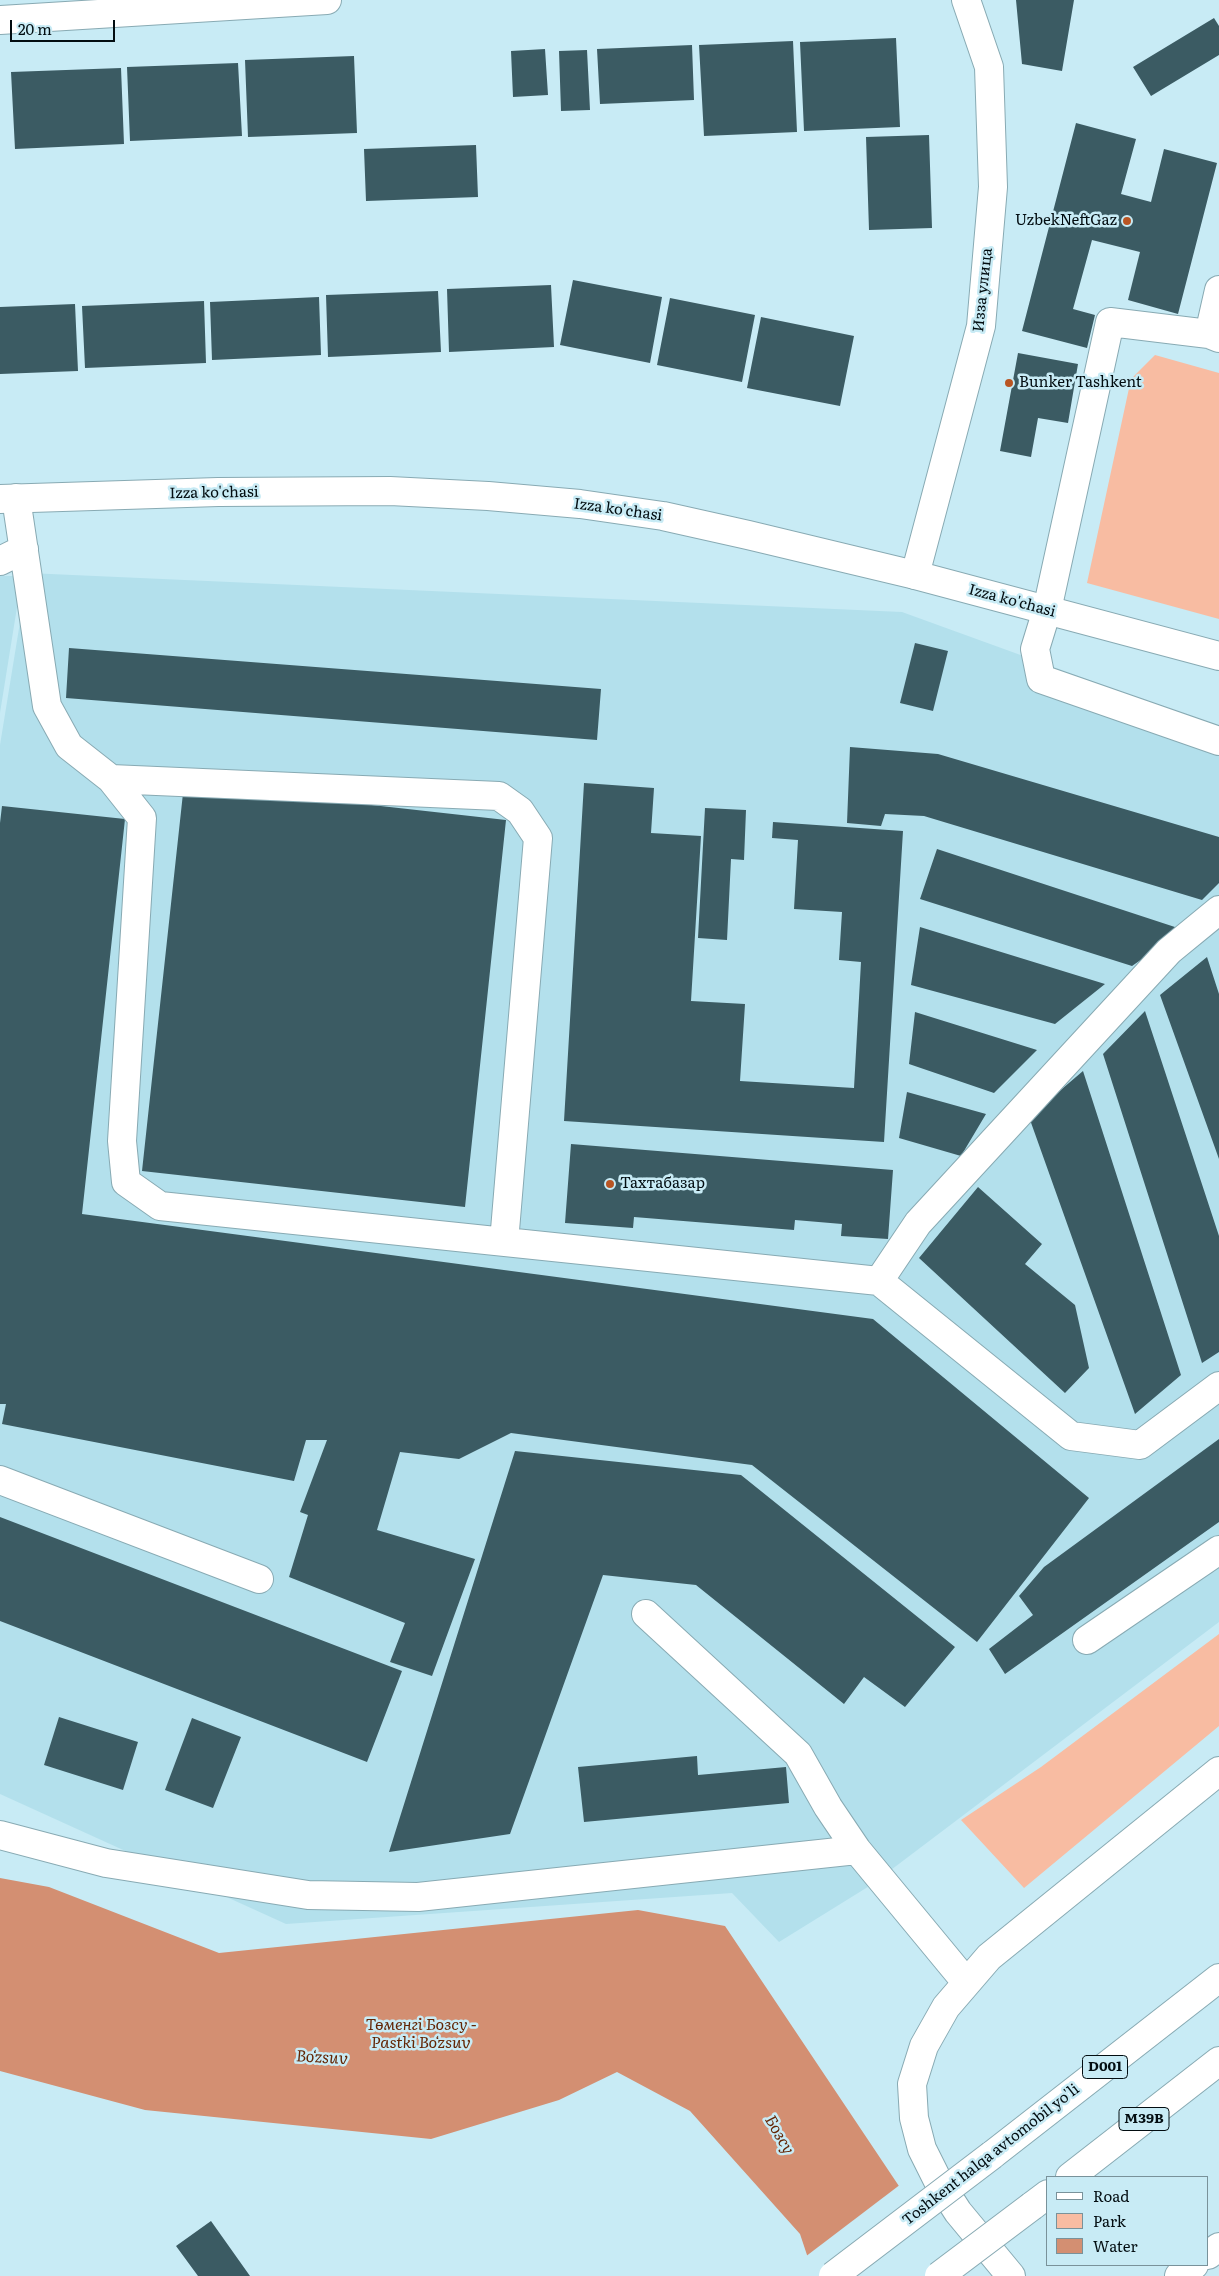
<!DOCTYPE html>
<meta charset="utf-8">
<style>
body{margin:0}
#map{position:relative;width:1219px;height:2276px;overflow:hidden;background:#c8ebf5;font-family:Literata,serif}
canvas{display:block}
.legend{position:absolute;left:1046px;top:2176px;width:162px;height:90px;box-sizing:border-box;background:#c8ebf5;border:1px solid #79929a;margin:0;padding:6px 9px;list-style:none;font-size:15px;color:#030d11}
.legend li{display:flex;align-items:center;gap:10px;height:25px}
.legend b{width:25px;border:1px solid #79929a}
.scale{position:absolute;left:10px;top:20px;width:105px;height:22px;box-sizing:border-box;border:2px solid #030d11;border-top:0;padding-left:6px;font-size:15px;line-height:18px;white-space:nowrap;color:#030d11;-webkit-text-stroke:4px #c8ebf5;paint-order:stroke}
</style>
<div id="map">
<canvas width="1219" height="2276"></canvas>
<ul class="legend">
<li><b style="height:6px;background:#fff"></b>Road</li>
<li><b style="height:14px;background:#f8bca2"></b>Park</li>
<li><b style="height:14px;background:#d38f72"></b>Water</li>
</ul>
<div class="scale">20 m</div>
</div>
<script>
const context = document.querySelector('canvas').getContext('2d');
context.lineJoin = 'round';
function paint(path, color) { context.fillStyle = color; context.fill(path, 'evenodd'); }
const poly = rows => new Path2D(rows.map(r => 'M' + r).join(''));
function stroke(path, color, width, dash) { context.strokeStyle = color; context.lineWidth = width; context.lineCap = dash ? 'butt' : 'round'; context.setLineDash(dash || []); context.stroke(path); }
function write(font, color, halo, rows, align = 'center') {
  context.font = font + ' Literata,serif'; context.lineWidth = 5; context.setLineDash([]); context.textBaseline = 'middle'; context.strokeStyle = halo; context.fillStyle = color; for (const [text, x, y, turn = 0] of rows) {
    context.save(); context.translate(x, y); context.rotate((+turn || 0) * Math.PI / 180); context.textAlign = isNaN(turn) ? turn : align; if (halo) context.strokeText(text, 0, 0); context.fillText(text, 0, 0); context.restore();
  }
}
paint(poly([
 [28,573,902,612,1219,727,1219,1622,871,1885,779,1942,732,1893,286,1924,0,1794,0,745],
 [0,576,22,576,0,713]
]), '#b3e0ec');
paint(poly([
 [1155,355,1219,373,1219,619,1087,583,1131,379],
 [1219,1634,1219,1726,1024,1888,961,1820,1041,1767]
]), '#f8bca2');
paint(poly([
 [0,1878,49,1887,219,1953,638,1910,725,1926,923,2222,814,2276,800,2234,690,2111,617,2072,559,2100,431,2139,145,2110,0,2071]
]), '#d38f72');
paint(poly([
 [901,2184,925,2221,944,2276,811,2276,805,2257]
]), '#c8ebf5');
paint(poly([
 [1016,0,1074,0,1062,71,1022,64],
 [1214,18,1219,26,1219,55,1151,96,1133,67],
 [896,38,900,127,804,131,800,42],
 [793,41,797,132,704,136,699,45],
 [692,45,694,100,600,104,597,49],
 [545,49,548,95,513,97,511,51],
 [587,50,590,110,561,111,559,51],
 [354,56,357,133,248,137,245,60],
 [238,63,242,136,130,141,127,67],
 [121,68,124,144,15,149,11,72],
 [1076,123,1136,139,1121,194,1151,202,1164,149,1217,163,1178,314,1128,300,1140,252,1092,240,1073,309,1095,315,1087,348,1022,331],
 [929,135,932,228,869,230,866,137],
 [476,145,478,197,366,201,364,149],
 [573,280,662,297,650,363,560,345],
 [551,285,554,347,449,352,447,289],
 [438,291,441,352,328,357,326,295],
 [319,297,321,355,212,360,210,302],
 [670,298,755,315,742,382,657,365],
 [204,301,206,363,85,368,82,306],
 [75,304,78,371,0,374,0,307],
 [761,317,854,336,840,406,747,388],
 [1018,353,1078,364,1068,423,1038,418,1031,457,1000,451],
 [915,643,948,651,933,711,900,703],
 [69,648,601,689,597,740,66,698],
 [850,747,938,754,1219,837,1219,883,1202,900,924,816,885,814,881,826,847,823],
 [584,783,654,788,651,833,701,836,691,1001,745,1004,740,1081,854,1088,861,962,839,960,842,912,794,909,798,840,772,838,773,822,903,831,884,1142,564,1121],
 [184,784,506,820,465,1207,142,1171],
 [2,806,125,819,82,1214,873,1319,1089,1498,977,1642,752,1465,511,1433,459,1459,400,1452,377,1530,475,1559,432,1676,390,1662,405,1623,289,1577,308,1515,300,1512,327,1440,306,1440,294,1481,2,1424,6,1404,0,1404,0,823],
 [705,808,746,810,744,860,731,859,727,940,698,938],
 [937,849,1184,930,1132,966,920,899],
 [920,927,1105,984,1055,1024,911,985],
 [1207,957,1219,994,1219,1159,1160,995],
 [1145,1011,1219,1236,1219,1352,1202,1363,1103,1054],
 [915,1012,1037,1050,994,1093,909,1064],
 [1083,1071,1181,1375,1135,1414,1029,1117],
 [907,1092,986,1114,961,1156,899,1138],
 [571,1144,893,1170,888,1239,841,1236,842,1224,795,1220,794,1230,634,1217,633,1228,565,1223],
 [978,1187,1042,1244,1025,1264,1075,1305,1089,1368,1065,1393,919,1258],
 [1219,1439,1219,1522,1005,1674,989,1649,1033,1615,1019,1596,1044,1567],
 [515,1451,741,1475,955,1647,905,1707,864,1677,844,1704,696,1585,603,1575,510,1834,389,1852],
 [0,1517,402,1671,367,1762,0,1621],
 [59,1717,138,1742,123,1790,44,1765],
 [192,1718,241,1737,213,1808,165,1790],
 [697,1756,698,1775,786,1767,789,1803,584,1822,578,1767],
 [211,2221,250,2276,198,2276,176,2246]
]), '#3b5b63');
const minor = poly([
 [0,20,327,0],
 [1209,334,1219,290],
 [1219,338,1209,334,1110,322,1047,610,1035,649,1041,679,1219,741],
 [16,498,47,706,69,746,111,779,142,818,122,1141,126,1182,160,1206,879,1281,1071,1436,1140,1445,1219,1386],
 [0,561,24,549],
 [915,575,981,326,993,187,989,67,966,0],
 [111,779,499,796,520,811,538,838,504,1242],
 [879,1281,918,1223,1169,951,1219,910],
 [0,1480,259,1579],
 [646,1614,798,1754,828,1807,857,1850,966,1982],
 [1087,1640,1219,1550],
 [0,1835,106,1863,308,1895,418,1897,857,1850],
 [1208,2255,1219,2247],
 [1011,2276,958,2212,938,2181,922,2149,914,2118,912,2084,924,2046,946,2007,989,1957,1219,1771],
 [1179,2276,1194,2265]
]);
const major = poly([
 [0,499,218,492,390,491,488,496,580,504,663,516,748,535,915,575,1219,656]
]);
const highway = poly([
 [992,2155,1219,1978],
 [1070,2177,1219,2061],
 [1032,2206,1048,2194]
]);
stroke(minor, '#88aab3', 30);
stroke(major, '#88aab3', 30);
stroke(highway, '#88aab3', 30);
stroke(minor, '#fff', 28);
stroke(major, '#fff', 28);
stroke(highway, '#fff', 28);
const highwayBridge = poly([
 [833,2276,992,2155],
 [939,2276,1032,2206]
]);
stroke(highwayBridge, '#88aab3', 30, []);
stroke(highwayBridge, '#fff', 28);
for (const [x, y, r, color] of [
 [1127,221,5,"#b95523"],
 [1009,383,5,"#b95523"],
 [610,1184,5,"#b95523"]
]) { const dot = new Path2D(); dot.arc(x, y, r, 0, 2 * Math.PI); context.fillStyle = color; context.fill(dot); stroke(dot, '#c8ebf5', 2); }
for (const [x, y, w] of [
 [1105,2067,45],
 [1144,2119,50]
]) { const box = new Path2D(); box.roundRect(x - w / 2, y - 11.5, w, 23, 4); context.fillStyle = '#c8ebf5'; context.fill(box); stroke(box, '#030d11', 1); }
write('bold 14px', '#030d11', null, [
 ["D001",1105,2067],
 ["M39B",1144,2119]
]);
write('15px', '#030d11', '#c8ebf5', [
 ["UzbekNeftGaz",1117,221,"right"],
 ["Bunker Tashkent",1019,383],
 ["Тахтабазар",620,1184]
], 'left');
write('15px', '#030d11', '#c8ebf5', [
 ["Изза улица",983,290,-84],
 ["Izza ko'chasi",214,493,-1],
 ["Izza ko'chasi",618,510,8],
 ["Izza ko'chasi",1012,601,15],
 ["Toshkent halqa avtomobil yo'li",991,2155,-38]
]);
write('italic 16px', '#632504', '#c8ebf5', [
 ["Төменгі Бозсу -",421,2025],
 ["Pastki Boʻzsuv",421,2043],
 ["Boʻzsuv",322,2058,3],
 ["Бозсу",779,2135,60]
]);
</script>
